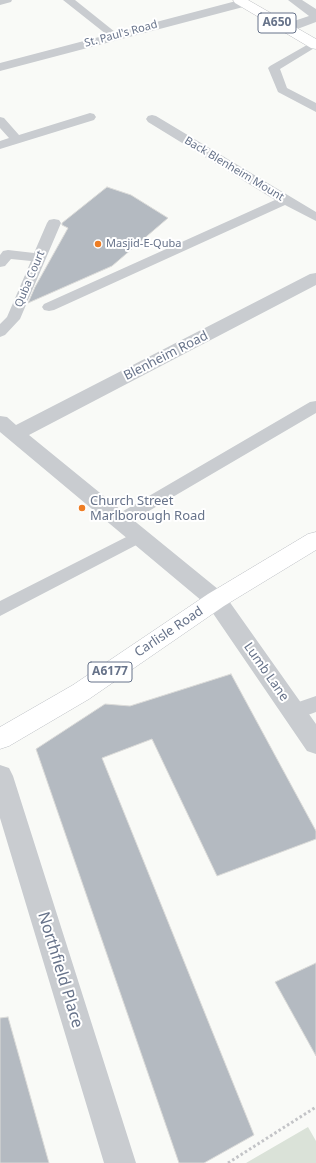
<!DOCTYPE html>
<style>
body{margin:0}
canvas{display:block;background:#f9faf7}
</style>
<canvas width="316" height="1163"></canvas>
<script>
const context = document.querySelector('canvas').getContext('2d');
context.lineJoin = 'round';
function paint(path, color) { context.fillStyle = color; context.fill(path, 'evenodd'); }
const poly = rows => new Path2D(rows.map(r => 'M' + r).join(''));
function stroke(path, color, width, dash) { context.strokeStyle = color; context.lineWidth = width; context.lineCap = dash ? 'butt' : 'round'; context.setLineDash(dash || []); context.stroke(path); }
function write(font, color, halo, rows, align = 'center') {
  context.font = font + ' "Noto Sans",sans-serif'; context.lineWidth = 4; context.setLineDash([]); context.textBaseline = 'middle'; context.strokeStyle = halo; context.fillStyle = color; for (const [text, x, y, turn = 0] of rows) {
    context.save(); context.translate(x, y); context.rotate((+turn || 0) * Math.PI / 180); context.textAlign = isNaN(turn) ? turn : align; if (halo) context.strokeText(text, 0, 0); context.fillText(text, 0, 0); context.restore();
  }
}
paint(poly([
 [308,1127,316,1141,316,1163,246,1163]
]), '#dae2d8');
const building = poly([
 [107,187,131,195,168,218,112,266,28,303,35,287,68,228,62,225,62,223,107,187],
 [231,674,316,831,316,839,217,876,152,739,102,758,254,1135,204,1163,179,1163,36,749,105,704,130,706,231,674],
 [316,963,316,1056,275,982,316,963],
 [8,1017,49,1163,0,1163,0,1018,8,1017]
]);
paint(building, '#b4bac1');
stroke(building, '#dbdbd9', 1);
const primary = poly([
 [316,532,316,550,224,606,89,699,9,746,0,749,0,727,73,685,208,594,308,534,316,532]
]);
const highway = poly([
 [233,0,248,0,316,39,316,49,311,48,235,3,233,0]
]);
stroke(primary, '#bcbfc4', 1);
stroke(highway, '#bebfc3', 1);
stroke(poly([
 [228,1163,316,1107]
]), '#c3c4c7', 3, [2.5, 2.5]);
paint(poly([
 [0,0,12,0,11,2,0,5,0,0],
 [63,0,75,0,120,36,115,39,111,38,63,0],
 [314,41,316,41,316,47,280,69,287,88,316,103,316,112,278,92,268,68,270,66,314,41],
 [90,113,94,114,96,117,94,120,0,149,0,141,9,138,0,128,0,117,4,118,19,135,90,113],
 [152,115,156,116,316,212,316,221,285,205,54,310,49,311,44,310,42,307,44,304,275,200,148,122,146,119,148,116,152,115],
 [54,219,59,220,61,223,20,319,5,335,0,337,0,324,7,317,31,261,11,259,5,266,0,267,0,255,3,251,8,250,34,253,47,223,49,220,54,219],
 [316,401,316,413,125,525,119,527,113,525,110,521,113,517,310,402,316,401],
 [140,530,146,532,149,536,146,540,0,616,0,601,140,530],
 [316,696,316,712,294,720,287,718,284,712,287,706,316,696]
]), '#c9ccd0');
paint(poly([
 [240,0,247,0,249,3,247,6,0,71,0,63,240,0],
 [288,0,302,0,316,9,316,22,292,31,282,31,280,28,282,25,309,16,288,0],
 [316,273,316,285,29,435,224,594,316,724,316,754,307,751,208,606,0,432,0,416,7,417,16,425,310,274,316,273],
 [0,765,9,768,13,776,136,1163,104,1163,0,818,0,765]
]), '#c9ccd0');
paint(primary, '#fff');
paint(highway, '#fff');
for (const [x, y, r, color] of [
 [98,244,4,"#ee7d23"],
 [82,508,4,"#ee7d23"]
]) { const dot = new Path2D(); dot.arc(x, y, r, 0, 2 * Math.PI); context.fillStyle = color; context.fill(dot); stroke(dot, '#fff', 1.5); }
write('11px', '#67738a', '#fff', [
 ["St. Paul's Road",121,34,-15],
 ["Back Blenheim Mount",234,169,31],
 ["Quba Court",30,279,-67]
]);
write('11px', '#67738a', '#fff', [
 ["Masjid-E-Quba",106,244]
], 'left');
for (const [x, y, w] of [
 [277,23,38],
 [110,672,44]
]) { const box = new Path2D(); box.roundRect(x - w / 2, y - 10, w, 20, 3); context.fillStyle = '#fff'; context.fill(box); stroke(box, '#67738a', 1); }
write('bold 12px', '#67738a', null, [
 ["A650",277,23],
 ["A6177",110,672]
]);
write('13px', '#67738a', '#fff', [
 ["Blenheim Road",166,356,-27],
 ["Carlisle Road",169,632,-34],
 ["Lumb Lane",266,672,55]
]);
write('13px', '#67738a', '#fff', [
 ["Church Street",90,501],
 ["Marlborough Road",90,516]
], 'left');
write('16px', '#67738a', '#fff', [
 ["Northfield Place",60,970,73]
]);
</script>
